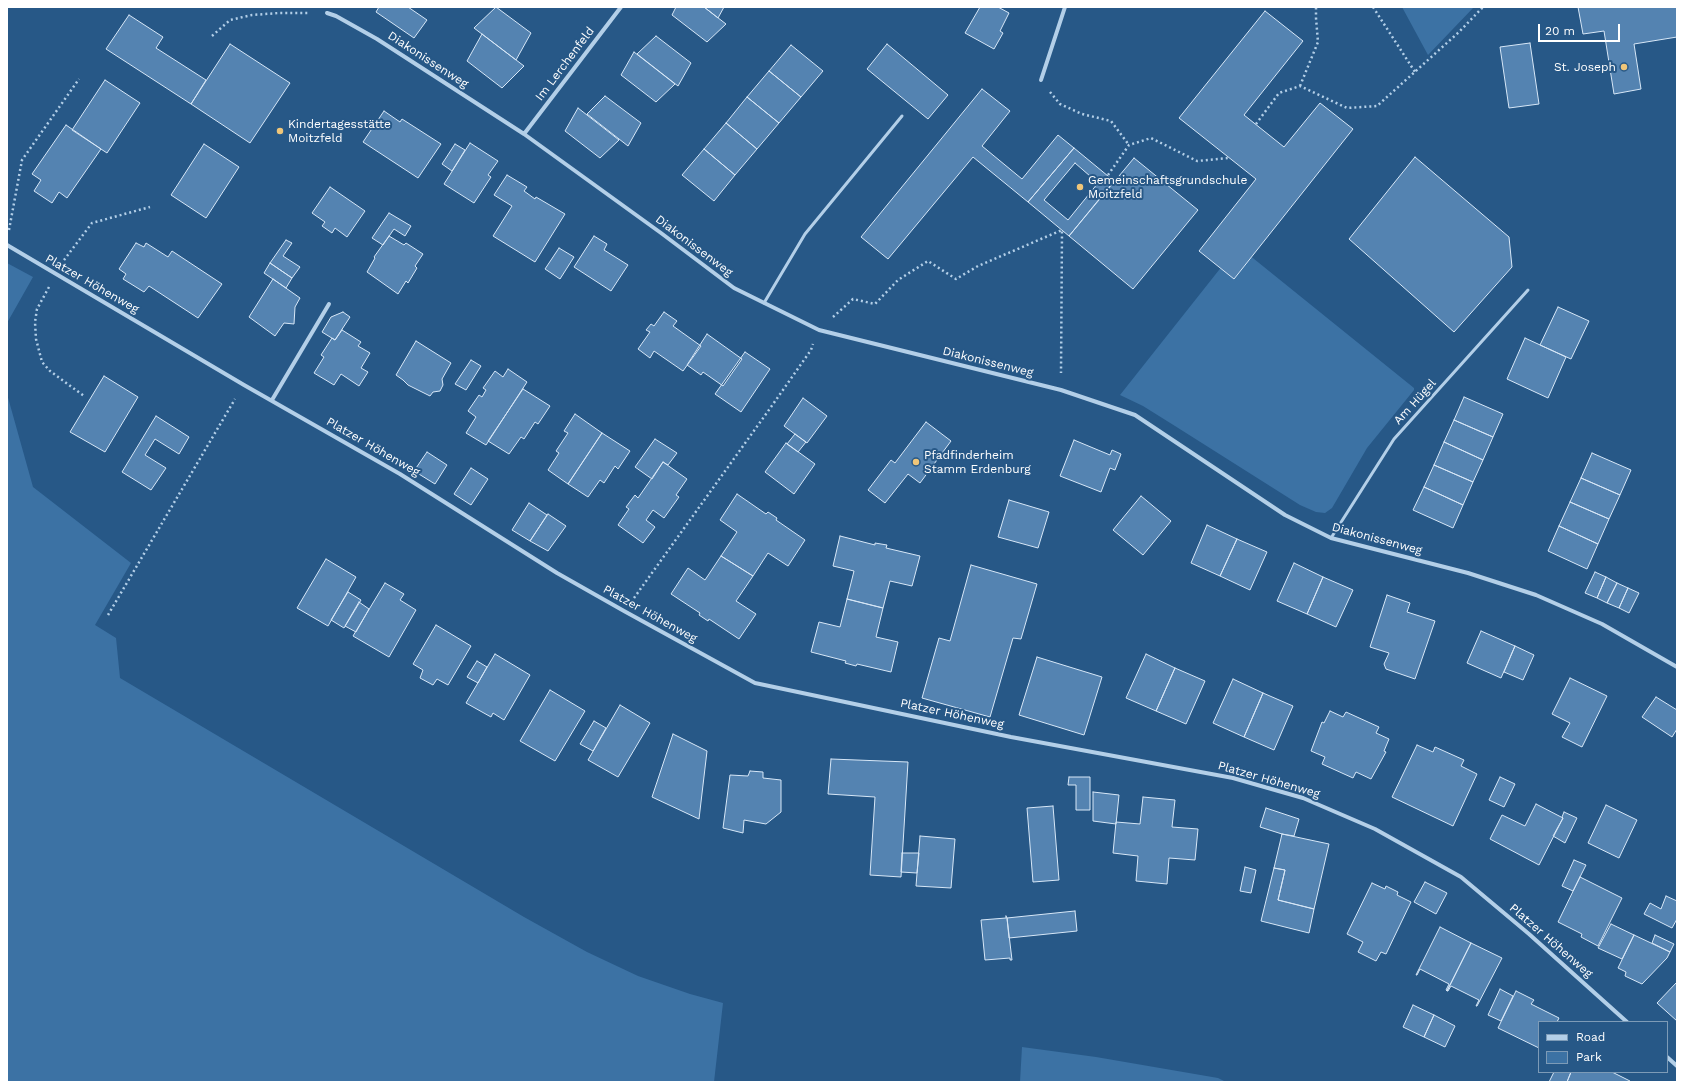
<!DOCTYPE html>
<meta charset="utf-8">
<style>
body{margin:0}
#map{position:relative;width:1684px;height:1089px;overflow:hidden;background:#275887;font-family:"Work Sans",sans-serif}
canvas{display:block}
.frame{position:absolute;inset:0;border:8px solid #fff;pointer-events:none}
.legend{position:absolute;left:1538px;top:1021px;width:130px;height:52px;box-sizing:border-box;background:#275887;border:1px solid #7d9bb7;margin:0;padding:5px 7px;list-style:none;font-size:12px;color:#fff}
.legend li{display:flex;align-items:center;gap:8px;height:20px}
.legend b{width:20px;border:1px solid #7d9bb7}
.scale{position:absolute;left:1538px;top:24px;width:82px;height:18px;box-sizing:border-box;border:2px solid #fff;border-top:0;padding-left:5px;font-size:12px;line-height:14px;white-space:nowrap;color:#fff;-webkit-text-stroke:3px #275887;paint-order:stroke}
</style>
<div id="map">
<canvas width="1684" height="1089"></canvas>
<div class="frame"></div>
<ul class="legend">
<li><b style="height:5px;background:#b3cfe8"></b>Road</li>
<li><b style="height:11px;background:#3c72a4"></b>Park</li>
</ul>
<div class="scale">20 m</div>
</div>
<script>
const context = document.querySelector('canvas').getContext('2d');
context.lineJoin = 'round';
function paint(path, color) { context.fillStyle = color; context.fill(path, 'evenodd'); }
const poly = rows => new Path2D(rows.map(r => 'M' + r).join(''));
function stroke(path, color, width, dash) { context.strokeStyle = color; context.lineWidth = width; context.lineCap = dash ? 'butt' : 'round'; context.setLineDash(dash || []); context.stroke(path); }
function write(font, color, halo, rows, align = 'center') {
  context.font = font + ' "Work Sans",sans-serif'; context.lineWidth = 4; context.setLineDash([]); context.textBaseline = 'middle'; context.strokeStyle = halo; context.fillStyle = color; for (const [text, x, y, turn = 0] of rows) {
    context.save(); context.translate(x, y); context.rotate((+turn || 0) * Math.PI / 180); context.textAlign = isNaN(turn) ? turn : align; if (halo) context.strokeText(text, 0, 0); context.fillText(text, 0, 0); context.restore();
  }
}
paint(poly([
 [1402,7,1474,7,1428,55],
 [1238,246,1414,388,1414,390,1367,448,1332,508,1325,513,1316,512,1300,505,1175,426,1143,406,1120,395],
 [7,263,33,277,7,323],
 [7,394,33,487,131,563,95,625,116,638,120,678,524,917,587,952,638,976,690,994,723,1003,714,1082,7,1082],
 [1022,1047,1096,1057,1218,1078,1226,1082,1020,1082]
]), '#3c72a4');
const building = poly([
 [379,7,408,7,427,20,414,38,376,12,379,7],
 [496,7,531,33,516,60,474,28,496,7],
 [676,7,704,7,726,24,707,42,672,15,676,7],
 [704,7,724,7,718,18,704,7],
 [980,7,998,7,1009,13,1000,31,1003,33,994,49,965,33,980,7],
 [1578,7,1677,7,1677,37,1634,44,1641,89,1614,94,1604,31,1583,34,1578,7],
 [1265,11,1303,41,1244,115,1284,147,1320,103,1353,129,1234,279,1199,251,1256,179,1179,118,1265,11],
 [129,15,163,37,156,48,206,80,191,104,106,49,129,15],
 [482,34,524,66,502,88,467,61,482,34],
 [656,36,691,63,678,86,637,54,656,36],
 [1530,43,1539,104,1509,108,1500,47,1530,43],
 [230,44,290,83,250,143,191,104,230,44],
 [887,44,948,95,928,119,867,69,887,44],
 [791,45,823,71,801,97,769,71,791,45],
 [634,52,675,84,656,102,621,75,634,52],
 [769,71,801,97,779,123,747,97,769,71],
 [105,80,140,103,107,153,72,130,105,80],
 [982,89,1010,111,982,146,1022,179,1058,135,1074,148,1028,202,973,157,888,259,861,237,982,89],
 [605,96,641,123,628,146,587,114,605,96],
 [747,97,779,123,757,149,726,123,747,97],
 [578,108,619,140,600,158,565,131,578,108],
 [384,111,400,122,402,119,441,144,418,178,363,142,384,111],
 [726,123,757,149,735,175,704,149,726,123],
 [66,125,101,149,67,198,59,192,52,203,34,191,41,180,32,174,66,125],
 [470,143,498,161,488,175,491,177,474,203,444,184,470,143],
 [204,144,239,167,206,218,171,195,204,144],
 [455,144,465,150,452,171,442,164,455,144],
 [1074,148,1114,181,1069,236,1028,202,1074,148],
 [1075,163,1098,183,1068,220,1044,200,1075,163],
 [704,149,735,175,714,201,682,175,704,149],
 [1415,157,1509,237,1512,267,1454,332,1349,239,1415,157],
 [1134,158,1198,210,1133,289,1069,236,1134,158],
 [507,175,527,187,524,191,535,199,536,197,565,214,535,262,493,236,512,206,494,195,507,175],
 [330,187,365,211,347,237,335,228,332,233,322,226,325,222,312,213,330,187],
 [389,213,411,226,405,236,394,229,383,245,372,238,389,213],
 [389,236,404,245,406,243,423,254,415,266,417,268,408,283,406,281,398,294,367,272,375,258,374,257,389,236],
 [594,236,607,244,604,250,628,265,611,291,574,267,594,236],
 [286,240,292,243,283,256,300,267,292,278,270,263,286,240],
 [136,243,144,247,146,243,168,257,172,251,222,284,198,318,149,286,144,292,123,279,126,274,119,269,136,243],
 [559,248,574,257,560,279,545,269,559,248],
 [270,263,292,278,286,288,264,273,270,263],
 [273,279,300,298,295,307,294,324,284,323,275,336,249,317,273,279],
 [1558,307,1589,321,1571,359,1540,345,1558,307],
 [343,312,350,317,335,340,322,332,331,317,343,312],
 [664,312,677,321,673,326,701,346,683,371,654,351,650,358,638,349,650,332,646,330,651,324,654,326,664,312],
 [342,330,361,342,358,346,370,353,361,368,368,372,359,386,341,374,334,385,314,373,324,357,321,355,332,338,335,340,342,330],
 [707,334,742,359,723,386,703,372,701,375,687,365,707,334],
 [1525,338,1566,357,1548,398,1507,379,1525,338],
 [416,341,451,363,442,379,443,385,440,391,433,392,430,396,408,385,403,380,396,375,416,341],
 [745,352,770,369,741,412,715,394,745,352],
 [471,360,481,366,466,390,455,384,471,360],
 [508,369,527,382,486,445,466,433,476,417,468,411,479,395,482,397,486,390,483,388,495,371,503,377,508,369],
 [104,376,138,397,105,452,70,432,104,376],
 [523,389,550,406,538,424,535,422,524,439,521,437,509,454,488,441,523,389],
 [1464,397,1503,414,1493,437,1454,420,1464,397],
 [803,398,827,416,807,443,784,426,803,398],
 [575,414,602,433,568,484,548,470,559,453,556,451,568,433,564,431,575,414],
 [156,416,189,437,179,454,155,439,145,455,166,468,151,490,122,472,156,416],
 [1454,420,1493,437,1483,460,1444,442,1454,420],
 [926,422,951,441,920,483,908,474,885,503,868,490,891,460,895,463,926,422],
 [602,433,630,451,618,469,615,466,604,483,600,480,588,497,568,484,602,433],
 [795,434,806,442,798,452,787,444,795,434],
 [655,439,677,453,668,465,663,462,652,479,635,467,655,439],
 [1074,440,1110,455,1112,450,1121,454,1115,470,1110,468,1101,492,1060,476,1074,440],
 [1444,442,1483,460,1473,482,1434,465,1444,442],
 [786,443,815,464,794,494,765,472,786,443],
 [427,452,447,465,435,484,414,471,427,452],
 [1592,453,1631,470,1620,495,1581,478,1592,453],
 [663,462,687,479,676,495,679,497,664,518,653,510,646,520,655,527,643,543,618,525,629,509,626,507,635,495,638,498,663,462],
 [1434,465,1473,482,1463,505,1424,487,1434,465],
 [471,468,488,479,471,505,454,494,471,468],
 [1581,478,1620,495,1609,519,1570,502,1581,478],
 [1424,487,1463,505,1453,528,1413,510,1424,487],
 [737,494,766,514,768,512,777,518,776,520,805,540,788,566,768,553,753,576,721,556,737,532,720,520,737,494],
 [1141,496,1171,521,1143,555,1113,530,1141,496],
 [1009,500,1049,512,1038,548,998,537,1009,500],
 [1570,502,1609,519,1598,544,1559,526,1570,502],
 [529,503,547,515,530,541,512,530,529,503],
 [548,514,566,526,548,551,530,541,548,514],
 [1207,525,1237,539,1220,576,1191,563,1207,525],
 [1559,526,1598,544,1587,569,1548,551,1559,526],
 [840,536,875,545,875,543,887,545,886,548,920,556,912,586,890,581,883,608,847,599,854,571,833,566,840,536],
 [1237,539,1267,552,1250,590,1220,576,1237,539],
 [721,556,753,576,736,601,756,614,739,639,709,619,708,621,699,615,700,613,671,594,688,568,705,580,721,556],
 [326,559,356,577,328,626,297,608,326,559],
 [1294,563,1323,577,1307,614,1277,601,1294,563],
 [971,565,1037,584,1021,639,1013,638,990,717,922,698,939,638,950,641,971,565],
 [1595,572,1606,577,1597,598,1585,593,1595,572],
 [1323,577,1353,590,1336,627,1307,614,1323,577],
 [1606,577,1617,583,1607,603,1597,598,1606,577],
 [385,583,404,594,400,600,416,610,389,657,353,636,385,583],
 [1617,583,1628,588,1619,608,1607,603,1617,583],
 [1628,588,1639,593,1629,613,1619,608,1628,588],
 [348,592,361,600,344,628,331,620,348,592],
 [1387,595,1410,603,1407,612,1435,621,1415,679,1386,669,1384,664,1389,653,1370,647,1387,595],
 [847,599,883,608,876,637,898,642,891,672,857,664,856,666,845,663,846,661,811,652,819,622,840,627,847,599],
 [359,602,369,609,356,632,345,626,359,602],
 [436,625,471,646,448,685,437,679,433,685,420,678,423,670,413,664,436,625],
 [1481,631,1515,646,1501,678,1467,663,1481,631],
 [1515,646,1534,655,1523,680,1504,672,1515,646],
 [495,654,530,675,504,720,493,713,491,717,466,703,495,654],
 [1146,654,1175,668,1156,711,1126,698,1146,654],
 [1037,657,1102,677,1084,735,1019,715,1037,657],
 [477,661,487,667,478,683,467,677,477,661],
 [1175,668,1205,681,1186,724,1156,711,1175,668],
 [1570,678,1607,696,1582,747,1562,737,1570,723,1552,714,1570,678],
 [1233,679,1263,693,1244,737,1213,723,1233,679],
 [550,690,585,711,555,761,520,741,550,690],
 [1263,693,1293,706,1274,750,1244,737,1263,693],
 [1656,697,1677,710,1677,729,1672,737,1642,717,1656,697],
 [620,705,650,723,618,777,588,760,620,705],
 [1330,711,1343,717,1346,712,1379,727,1376,733,1389,739,1384,751,1386,752,1371,779,1356,772,1353,778,1322,764,1325,757,1311,751,1322,722,1324,723,1330,711],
 [594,721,606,728,593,751,580,744,594,721],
 [673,734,707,751,699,819,652,797,673,734],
 [1417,745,1433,752,1435,747,1464,760,1461,766,1477,774,1453,826,1392,797,1417,745],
 [831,759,908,762,901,877,870,875,875,797,828,794,831,759],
 [750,771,763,772,763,778,781,780,781,812,766,824,744,820,743,833,723,828,730,775,748,776,750,771],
 [1069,777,1090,777,1090,810,1076,810,1076,785,1068,785,1069,777],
 [1500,777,1515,784,1504,807,1489,800,1500,777],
 [1093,792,1119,795,1116,824,1093,821,1093,792],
 [1143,797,1175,800,1172,827,1198,829,1195,860,1169,858,1167,884,1136,881,1138,856,1113,853,1116,822,1140,824,1143,797],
 [1536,804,1563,818,1539,865,1490,839,1502,815,1525,826,1536,804],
 [1606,805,1637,820,1619,858,1588,843,1606,805],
 [1053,806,1059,880,1033,882,1027,808,1053,806],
 [1266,808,1299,819,1294,836,1282,834,1260,827,1266,808],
 [1564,812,1577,818,1565,843,1553,836,1563,818,1562,817,1564,812],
 [1282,834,1329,844,1314,909,1278,900,1285,870,1274,868,1282,834],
 [920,836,955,839,951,888,916,886,920,836],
 [902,853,919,853,917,873,901,872,902,853],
 [1574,860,1586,865,1573,891,1562,886,1574,860],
 [1245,867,1256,870,1251,893,1240,891,1245,867],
 [1274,868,1285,870,1278,900,1314,909,1309,933,1261,921,1274,868],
 [1580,877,1622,898,1598,946,1581,937,1582,934,1558,922,1580,877],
 [1425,882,1447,893,1436,914,1414,902,1425,882],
 [1372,883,1385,889,1386,886,1398,892,1397,895,1411,902,1386,954,1381,952,1376,961,1358,952,1363,942,1347,934,1372,883],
 [1666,896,1677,901,1677,919,1672,928,1644,914,1650,903,1661,909,1666,896],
 [1075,911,1077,931,1009,938,1007,918,1075,911],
 [1006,916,1007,918,1012,960,1010,960,1010,958,985,960,981,920,1006,918,1006,916],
 [1611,924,1634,935,1622,959,1598,948,1611,924],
 [1440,927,1471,943,1447,991,1446,990,1449,984,1420,969,1417,975,1416,975,1440,927],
 [1634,935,1670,952,1667,958,1642,984,1625,976,1626,972,1618,968,1634,935],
 [1655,935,1674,944,1670,952,1652,943,1655,935],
 [1471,943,1502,958,1477,1006,1476,1006,1479,1000,1451,986,1448,991,1447,991,1471,943],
 [1677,982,1677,1021,1657,1003,1677,982],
 [1500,989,1513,996,1501,1021,1488,1015,1500,989],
 [1516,991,1534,1000,1531,1004,1559,1018,1557,1022,1539,1022,1539,1048,1498,1028,1516,991],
 [1413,1005,1434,1015,1424,1037,1403,1027,1413,1005],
 [1434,1015,1455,1026,1445,1047,1424,1037,1434,1015],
 [1554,1072,1571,1072,1567,1082,1549,1082,1554,1072],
 [1571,1072,1612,1072,1630,1081,1629,1082,1567,1082,1571,1072]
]);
paint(building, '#5483b1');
stroke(building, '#d7e7f7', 1);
stroke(poly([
 [1373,7,1415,72],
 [212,36,230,20,252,15,279,13,310,13],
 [1300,86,1318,42,1316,18,1316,7],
 [1050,92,1060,104,1082,114,1111,121,1129,145],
 [1256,124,1279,93,1300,86,1347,108,1377,106,1459,32,1483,7],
 [1108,175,1129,145,1151,138,1197,161,1228,158],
 [9,230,22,160,79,79],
 [64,260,92,223,150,207],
 [49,287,37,309,35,322,36,339,42,362,50,371,84,396],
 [833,317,853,299,875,304,898,280,928,261,956,279,978,266,1062,230,1061,373],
 [634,598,771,407,811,350,813,344],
 [108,615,235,399]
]), '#b3cfe8', 2.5, [2, 3]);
stroke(poly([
 [764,303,805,234,902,116],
 [1331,538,1394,439,1528,290]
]), '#b3cfe8', 3);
stroke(poly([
 [327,13,336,16,377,39,524,134,661,233,734,288,819,330,1061,390,1135,415,1285,515,1331,538,1468,573,1536,595,1602,624,1677,667],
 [1041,80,1065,7],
 [524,134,621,7],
 [7,245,244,385,400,474,557,573,624,611,755,683,1011,737,1233,778,1303,798,1375,829,1461,877,1529,934,1627,1022],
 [272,400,329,304],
 [1667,1057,1677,1066]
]), '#b3cfe8', 4);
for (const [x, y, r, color] of [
 [1624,67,4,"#f0c679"],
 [280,131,4,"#f0c679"],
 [1080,187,4,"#f0c679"],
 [916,462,4,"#f0c679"]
]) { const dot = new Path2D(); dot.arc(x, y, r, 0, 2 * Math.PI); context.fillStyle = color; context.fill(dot); stroke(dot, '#275887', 1.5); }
write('12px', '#fff', '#275887', [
 ["Diakonissenweg",428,60,33],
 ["Im Lerchenfeld",565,64,-53],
 ["Diakonissenweg",694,246,37],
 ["Platzer Höhenweg",92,284,30],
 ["Diakonissenweg",988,362,14],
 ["Am Hügel",1415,402,-48],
 ["Platzer Höhenweg",373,447,30],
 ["Diakonissenweg",1377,539,15],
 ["Platzer Höhenweg",650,614,29],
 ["Platzer Höhenweg",952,714,12],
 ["Platzer Höhenweg",1269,780,16],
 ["Platzer Höhenweg",1551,941,41]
]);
write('12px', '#fff', '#275887', [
 ["St. Joseph",1616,67,"right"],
 ["Kindertagesstätte",288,124],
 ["Moitzfeld",288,138],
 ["Gemeinschaftsgrundschule",1088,180],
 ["Moitzfeld",1088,194],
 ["Pfadfinderheim",924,455],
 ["Stamm Erdenburg",924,469]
], 'left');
</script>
